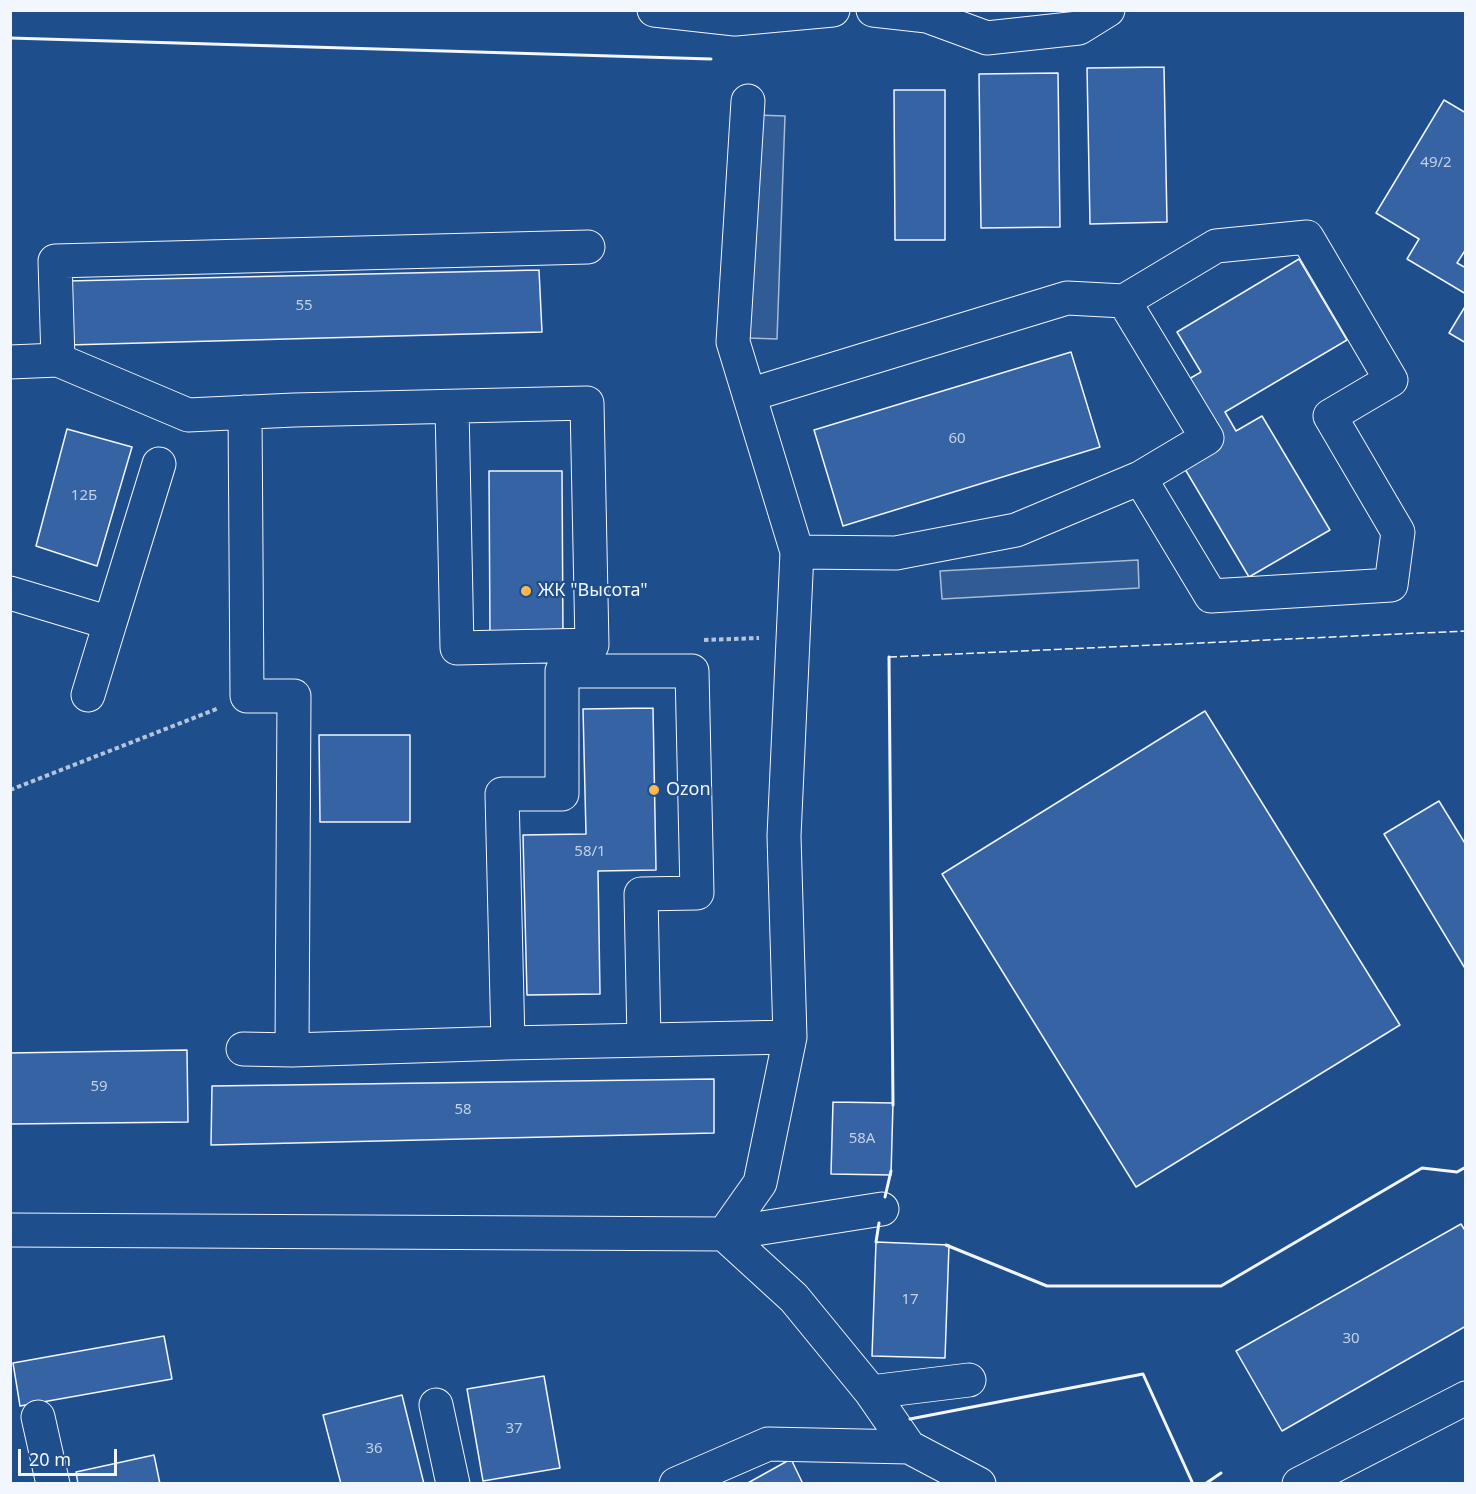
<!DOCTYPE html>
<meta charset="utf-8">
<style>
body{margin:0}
#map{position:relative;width:1476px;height:1494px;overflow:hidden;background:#1f4e8c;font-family:"Noto Sans",sans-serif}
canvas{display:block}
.frame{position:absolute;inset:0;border:12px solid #f2f6ff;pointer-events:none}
.scale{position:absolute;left:18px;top:1449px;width:99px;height:27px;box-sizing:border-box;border:3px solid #f2f6ff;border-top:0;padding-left:8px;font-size:18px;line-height:21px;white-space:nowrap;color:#f2f6ff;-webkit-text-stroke:4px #1f4e8c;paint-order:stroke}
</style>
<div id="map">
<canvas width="1476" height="1494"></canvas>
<div class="frame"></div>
<div class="scale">20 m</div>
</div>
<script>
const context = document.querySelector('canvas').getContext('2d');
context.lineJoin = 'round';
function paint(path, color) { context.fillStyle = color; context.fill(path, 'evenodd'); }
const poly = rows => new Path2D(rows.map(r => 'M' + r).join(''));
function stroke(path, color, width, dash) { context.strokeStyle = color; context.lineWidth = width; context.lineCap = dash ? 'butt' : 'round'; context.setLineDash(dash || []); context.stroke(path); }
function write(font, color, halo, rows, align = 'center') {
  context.font = font + ' "Noto Sans",sans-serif'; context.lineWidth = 4.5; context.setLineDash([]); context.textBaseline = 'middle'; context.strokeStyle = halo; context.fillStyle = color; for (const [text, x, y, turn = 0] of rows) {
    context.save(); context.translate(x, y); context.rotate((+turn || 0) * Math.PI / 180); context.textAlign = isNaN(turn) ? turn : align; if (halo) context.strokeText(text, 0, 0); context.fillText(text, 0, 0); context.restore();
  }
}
const parking = poly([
 [756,115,785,116,777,339,748,338,756,115],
 [1138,560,1139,588,942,599,940,571,1138,560]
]);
paint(parking, '#305b95');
stroke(parking, '#a8bbd7', 1.5);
const building = poly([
 [1164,67,1167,222,1090,224,1087,68,1164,67],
 [1058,73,1060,227,981,228,979,74,1058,73],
 [894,90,945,90,945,240,895,240,894,90],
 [1444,100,1466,113,1466,249,1457,263,1466,268,1466,294,1407,259,1419,239,1376,213,1444,100],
 [1299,259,1347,340,1225,412,1236,431,1262,416,1330,530,1249,577,1182,464,1217,442,1182,383,1201,372,1177,332,1299,259],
 [539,270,542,332,68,345,67,281,539,270],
 [1466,305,1466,343,1449,333,1466,305],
 [1071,352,1100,447,843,526,814,430,1071,352],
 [67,429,132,447,97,566,36,546,67,429],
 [489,471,562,471,563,639,490,639,489,471],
 [653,708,656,870,598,871,600,994,527,995,523,835,586,834,583,709,653,708],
 [1205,711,1400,1025,1136,1187,942,874,1205,711],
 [319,735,410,735,410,822,320,822,319,735],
 [1439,801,1466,845,1466,970,1384,834,1439,801],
 [187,1050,188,1122,10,1124,10,1053,187,1050],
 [714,1079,714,1133,211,1145,212,1086,714,1079],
 [833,1102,893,1103,891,1175,831,1174,833,1102],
 [1461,1224,1466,1232,1466,1326,1282,1431,1236,1351,1461,1224],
 [876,1242,949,1245,945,1358,872,1356,876,1242],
 [164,1336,172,1379,20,1406,13,1363,164,1336],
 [544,1376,560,1468,483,1481,467,1389,544,1376],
 [402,1395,424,1484,341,1484,323,1415,402,1395],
 [154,1455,160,1484,78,1484,76,1472,154,1455],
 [791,1459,803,1484,746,1484,791,1459]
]);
paint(building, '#3563a3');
stroke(building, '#f2f6ff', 1.5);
const minor = poly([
 [654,10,735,19,833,10],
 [873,10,927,16,987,38,1079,28,1108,10],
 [748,101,733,342,797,552],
 [58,360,188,415,294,410,587,403,592,645,457,648,452,407],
 [10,362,58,360,55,261,588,247],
 [749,395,1067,298,1124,301],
 [245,412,247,696,294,696,292,1050],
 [10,593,110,623,159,464],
 [88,695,110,623],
 [790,1037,784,836,797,552,896,553,1016,530,1140,478,1207,438,1124,301,1216,246,1307,237,1391,380,1330,416,1398,532,1391,585,1211,596,1140,478],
 [508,1043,502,794,562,794,562,671,692,671,697,893,641,894,644,1040],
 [243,1049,292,1050,508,1043,790,1037,760,1183,724,1234],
 [10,1230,724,1234,794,1298,871,1392,909,1447,979,1484],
 [724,1234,882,1209],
 [871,1392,969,1380],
 [436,1405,453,1484],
 [38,1417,53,1484],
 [676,1484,768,1444,909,1447],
 [1299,1484,1466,1398]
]);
stroke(minor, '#f2f6ff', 35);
stroke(poly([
 [704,640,759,638],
 [10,790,219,708]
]), '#b3c4dc', 4, [4.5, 3]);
stroke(minor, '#1f4e8c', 33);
stroke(poly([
 [889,657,1466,631]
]), '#f2f6ff', 1.5, [8, 3]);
stroke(poly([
 [10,38,711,59],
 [889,657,893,1105],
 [885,1197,891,1171],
 [877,1242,876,1242,879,1223],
 [946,1245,1047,1286,1221,1286,1422,1168,1457,1172,1466,1167],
 [910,1419,1143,1374,1193,1484],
 [1205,1484,1221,1473]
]), '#f2f6ff', 3);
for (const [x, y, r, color] of [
 [526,591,6,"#ffb74d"],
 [654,790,6,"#ffb74d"]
]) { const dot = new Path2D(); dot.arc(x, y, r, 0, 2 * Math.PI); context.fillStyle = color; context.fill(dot); stroke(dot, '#1f4e8c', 2); }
write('15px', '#c3d1e8', null, [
 ["49/2",1436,163],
 ["55",304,306],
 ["60",957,439],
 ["12Б",84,496],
 ["58/1",590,852],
 ["59",99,1087],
 ["58",463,1110],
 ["58А",862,1139],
 ["17",910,1300],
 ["30",1351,1339],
 ["37",514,1429],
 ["36",374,1449]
]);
write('18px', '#f2f6ff', '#1f4e8c', [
 ["ЖК \"Высота\"",538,591],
 ["Ozon",666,790]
], 'left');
</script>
